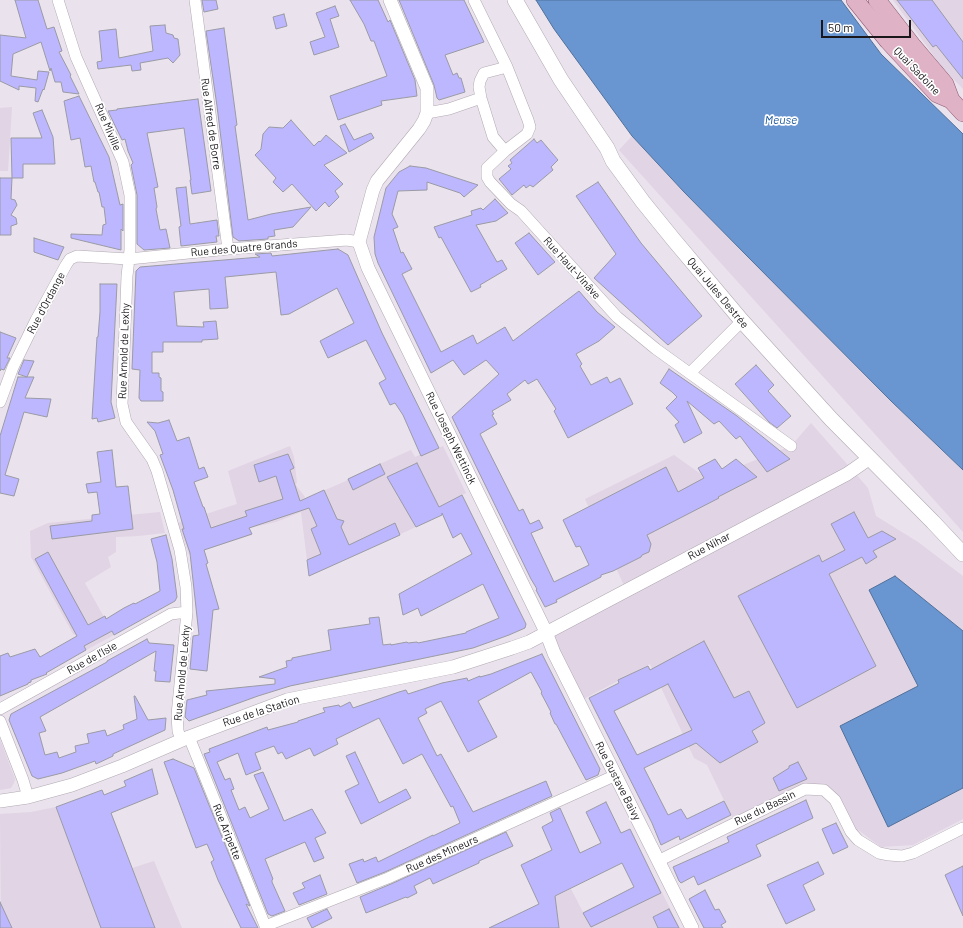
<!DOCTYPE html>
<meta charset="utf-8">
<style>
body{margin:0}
#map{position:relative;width:963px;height:928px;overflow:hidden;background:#eae2ec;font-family:Barlow,sans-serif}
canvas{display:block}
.scale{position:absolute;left:821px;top:20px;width:90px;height:18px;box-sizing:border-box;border:2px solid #1a171b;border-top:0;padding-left:5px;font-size:12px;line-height:14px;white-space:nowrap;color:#1a171b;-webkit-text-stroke:3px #fff;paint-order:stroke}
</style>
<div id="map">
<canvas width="963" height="928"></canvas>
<div class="scale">50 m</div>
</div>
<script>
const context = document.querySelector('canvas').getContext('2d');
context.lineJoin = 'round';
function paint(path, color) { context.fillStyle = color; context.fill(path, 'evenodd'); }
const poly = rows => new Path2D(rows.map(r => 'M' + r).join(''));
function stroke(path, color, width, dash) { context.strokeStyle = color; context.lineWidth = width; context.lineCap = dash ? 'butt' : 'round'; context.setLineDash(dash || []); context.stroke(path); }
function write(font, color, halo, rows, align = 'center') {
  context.font = font + ' Barlow,sans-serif'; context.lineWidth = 3.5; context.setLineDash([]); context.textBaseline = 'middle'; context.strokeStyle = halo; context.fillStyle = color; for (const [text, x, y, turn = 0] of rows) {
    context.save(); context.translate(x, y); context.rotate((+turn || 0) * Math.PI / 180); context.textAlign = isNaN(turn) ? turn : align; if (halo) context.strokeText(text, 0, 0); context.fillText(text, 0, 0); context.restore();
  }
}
paint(poly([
 [893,0,963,0,963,89,942,67],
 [12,107,8,171,0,171,0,108],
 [632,136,684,192,747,256,891,401,963,470,963,532,619,150],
 [811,423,868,488,876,516,918,542,963,576,963,819,913,845,881,847,858,830,851,832,824,790,805,789,735,823,707,765,694,758,650,664,578,702,546,632,626,590,585,499,674,455,708,479,791,446],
 [290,446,294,457,297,483,295,484,305,497,302,500,346,481,348,479,364,471,411,450,415,457,424,453,426,454,443,446,466,493,444,505,447,512,442,515,309,576,301,512,276,522,250,528,252,535,189,555,178,523,237,504,228,471],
 [160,512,165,533,138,536,116,537,116,552,108,557,111,567,85,583,114,635,86,650,78,636,73,634,31,557,30,531,48,523],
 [0,739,15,779,14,783,11,788,0,790],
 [56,807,63,827,110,810,132,868,154,861,182,928,1,928,0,814,31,812],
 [654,877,680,928,489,928,571,889,583,912]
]), '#e1d4e5');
const water = poly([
 [536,0,841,0,881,54,963,134,963,470,891,401,747,256,684,192,632,136,554,29,536,0],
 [895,576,963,631,963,788,888,827,840,726,918,686,869,590,895,576]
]);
paint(water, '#6996d0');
stroke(water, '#51709a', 1);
const building = poly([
 [15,0,38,0,47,29,54,27,62,51,59,52,71,75,70,76,79,94,63,92,61,82,55,82,51,68,50,71,41,42,13,54,11,76,37,80,38,71,49,72,44,90,43,89,38,102,35,101,36,88,19,86,19,90,0,81,0,35,26,38,15,0],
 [202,0,216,0,218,9,204,12,202,0],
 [350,0,378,0,388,22,390,20,415,80,417,96,381,101,382,105,338,120,330,96,387,76,374,41,371,41,364,24,350,0],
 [399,0,464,0,484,42,445,55,453,75,457,73,459,78,461,78,465,92,439,100,437,98,434,85,399,0],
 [897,0,932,0,963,42,963,79,936,45,933,47,897,0],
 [335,6,339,16,330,19,339,47,314,55,310,42,325,37,316,13,335,6],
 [284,14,287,26,276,29,273,17,284,14],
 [165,25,166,33,173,35,174,38,178,39,180,55,173,63,168,58,140,63,141,70,132,71,131,65,98,69,97,62,102,61,99,31,116,29,119,58,153,51,150,26,165,25],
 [224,28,237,125,235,126,248,220,271,214,311,207,293,227,274,230,275,236,268,237,268,239,239,241,233,237,217,106,206,31,224,28],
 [79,96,109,157,120,205,123,204,123,231,121,229,121,250,71,238,71,234,102,235,103,225,106,224,104,207,102,207,99,192,98,192,95,182,94,182,91,166,85,167,80,138,71,140,64,101,79,96],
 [198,99,211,191,192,194,190,180,191,180,184,128,147,133,158,187,154,188,157,207,156,209,160,230,166,229,170,248,144,250,137,244,137,195,131,165,133,163,128,151,125,139,122,140,108,111,117,110,117,109,198,99],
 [42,110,53,137,55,164,23,164,23,178,12,178,11,138,42,138,33,113,42,110],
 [291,120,314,146,319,141,320,142,326,135,347,153,324,165,343,184,335,191,339,197,329,207,325,202,316,211,292,184,283,192,273,182,276,178,255,155,261,149,263,134,269,127,283,128,291,120],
 [345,124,354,140,371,133,374,138,349,152,340,126,345,124],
 [534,139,537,143,541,140,558,160,551,167,553,170,533,187,530,185,526,188,524,185,512,195,499,179,511,169,508,166,512,163,510,160,534,139],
 [410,166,426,168,478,185,464,197,460,193,427,182,427,190,398,191,392,214,398,227,393,229,401,253,403,252,412,269,402,274,441,352,473,335,477,344,505,327,513,341,579,291,597,312,615,327,599,341,576,354,582,364,580,366,591,385,607,377,610,383,620,378,633,404,568,438,554,411,556,409,537,379,528,384,525,380,507,394,511,400,492,411,494,414,492,415,497,424,480,434,519,511,523,509,530,524,539,520,543,528,531,533,554,582,589,565,580,546,576,547,563,520,666,467,678,492,704,478,698,468,715,459,722,469,736,459,757,477,718,497,719,498,647,535,651,544,649,552,642,555,641,557,613,571,601,575,601,577,556,600,557,602,545,607,536,590,537,589,531,579,452,417,499,374,486,360,464,375,453,360,431,373,378,263,375,254,374,237,386,188,399,172,410,166],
 [0,178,12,178,11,199,15,200,17,205,11,215,16,218,17,224,11,226,11,235,0,235,0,178],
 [598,182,641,243,702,316,668,345,594,278,616,254,576,196,598,182],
 [186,187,190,224,217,220,219,236,216,236,217,242,181,246,179,227,181,226,176,188,186,187],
 [495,199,508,213,496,221,476,225,497,262,502,260,507,269,480,285,481,287,471,292,441,237,439,238,434,227,472,215,471,211,481,208,483,210,495,199],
 [529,233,555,262,538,275,515,243,529,233],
 [34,238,64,247,58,260,34,252,34,238],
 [338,249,348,255,382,333,439,448,421,456,403,415,395,403,390,405,379,383,386,379,366,340,328,358,320,341,354,323,337,288,289,314,281,315,276,272,225,277,228,308,210,309,209,289,174,292,177,326,204,327,203,322,216,321,218,339,202,340,202,342,163,342,163,352,152,352,152,373,159,373,159,377,161,378,161,391,163,392,163,401,141,401,139,398,140,370,132,369,136,271,140,267,260,257,255,254,271,253,272,256,338,249],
 [100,284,117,284,111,402,115,418,98,422,97,418,92,419,97,337,98,337,100,312,100,284],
 [0,332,16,338,7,358,10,358,4,370,1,369,0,371,0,332],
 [24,360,34,361,27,377,18,374,24,360],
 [756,365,774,385,768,391,791,416,777,428,769,422,735,384,756,365],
 [669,369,737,416,790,459,767,472,740,436,736,439,719,421,714,424,687,401,702,433,684,443,675,425,679,422,666,408,677,397,672,392,660,383,669,369],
 [18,377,34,377,25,398,51,399,47,417,24,412,5,475,19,479,14,496,0,493,0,436,18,377],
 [169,420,177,441,189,437,199,469,204,467,208,477,194,482,203,507,204,507,211,528,247,516,245,511,283,499,276,476,259,482,254,465,288,454,294,468,290,470,300,501,324,490,337,519,344,521,341,527,349,545,395,523,400,535,309,576,307,560,321,554,311,529,317,526,309,508,249,528,252,534,204,550,208,563,206,564,219,609,213,610,207,671,190,669,193,636,199,635,190,553,182,529,184,529,173,490,160,455,163,454,155,431,147,422,158,423,169,420],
 [112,450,116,487,128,486,133,529,52,539,50,526,92,521,92,515,100,514,97,492,88,493,86,484,101,482,97,452,112,450],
 [417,463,439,507,462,495,526,624,525,628,509,635,473,648,290,686,258,696,189,721,185,717,187,700,207,695,206,691,275,684,275,679,259,677,287,667,286,661,292,660,292,658,331,650,328,630,370,624,369,618,379,617,383,645,391,644,391,645,407,642,408,643,417,642,418,643,466,633,466,632,499,618,483,584,421,616,418,608,403,615,399,594,472,554,461,533,453,538,442,513,442,515,416,527,387,477,417,463],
 [380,464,385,474,353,490,348,479,380,464],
 [854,512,868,538,882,531,896,539,873,551,877,557,866,564,862,557,829,574,876,666,797,708,738,596,819,555,822,562,845,550,831,524,854,512],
 [166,535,172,559,177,597,175,601,114,635,112,631,84,646,86,650,46,673,47,674,31,680,31,682,28,683,28,684,0,696,0,656,8,653,10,657,35,649,40,657,77,636,35,559,48,552,88,625,105,616,106,619,124,608,134,603,135,604,160,591,157,562,151,539,166,535],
 [147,639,149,643,174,645,170,682,155,681,156,671,154,671,156,651,40,717,46,731,39,733,45,755,57,752,59,758,76,752,75,746,89,743,87,734,105,730,107,736,124,729,123,725,137,719,134,696,135,696,148,720,166,718,165,730,113,754,113,756,96,764,95,761,62,773,38,779,32,776,9,720,11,714,107,662,107,661,147,639],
 [704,641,734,698,749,691,765,723,752,731,758,742,720,763,696,743,644,768,668,815,681,809,687,819,724,801,731,815,680,840,679,836,661,845,652,823,589,698,619,683,618,680,648,666,650,670,704,641],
 [668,684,692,730,637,755,614,711,668,684],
 [542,654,600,769,598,775,586,780,556,724,555,724,550,713,551,712,541,693,542,692,531,672,478,701,497,737,468,752,441,701,425,709,427,713,418,718,437,756,441,754,473,812,546,781,552,796,385,872,357,883,349,864,363,859,364,862,376,857,378,862,433,835,433,836,460,823,453,806,451,807,422,754,403,764,379,718,336,739,338,744,314,756,310,748,286,759,282,752,278,754,274,746,255,753,261,769,246,775,238,753,217,762,225,780,230,778,234,789,231,790,239,810,245,807,250,818,269,809,254,775,263,772,284,821,312,809,326,833,315,838,324,858,314,862,305,842,265,859,273,879,272,880,272,882,285,911,272,916,268,914,204,754,210,752,209,749,267,727,268,730,298,722,298,721,325,712,323,708,339,705,340,707,350,702,353,708,399,692,406,690,408,694,442,683,467,678,468,681,480,676,480,677,491,674,542,654],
 [355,752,379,803,406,789,411,798,361,824,345,791,359,784,346,756,355,752],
 [173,759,194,768,250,906,246,904,258,928,241,928,218,880,211,862,214,860,207,844,196,848,164,762,173,759],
 [798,762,807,779,779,791,773,778,789,768,789,766,798,762],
 [152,769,158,794,111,813,155,928,101,928,56,807,102,790,104,795,126,786,124,781,152,769],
 [806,800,813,818,756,845,761,856,698,885,694,876,681,883,679,881,673,867,729,842,727,837,806,800],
 [606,802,621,833,630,829,661,893,591,927,583,913,634,887,622,863,555,896,559,928,489,928,539,904,521,865,552,850,542,827,553,821,550,813,560,808,580,853,601,843,586,812,606,802],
 [836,823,848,847,833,854,822,829,836,823],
 [506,832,513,846,479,861,479,863,433,884,430,878,414,886,417,893,407,898,406,897,366,913,360,897,391,884,506,832],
 [818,862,824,874,803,885,815,910,786,924,767,885,818,862],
 [963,866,963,916,945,875,963,866],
 [320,875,327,894,299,905,293,893,305,888,302,883,320,875],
 [705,890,715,910,719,909,726,922,721,925,723,928,704,928,689,899,705,890],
 [0,902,12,928,0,928,0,902],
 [327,909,332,918,312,928,307,918,327,909],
 [669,909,679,928,658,928,653,917,669,909]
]);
paint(building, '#bdb7ff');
stroke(building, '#9a9aa5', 1);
const minor = poly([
 [58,0,76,57,123,162,130,195,130,250,127,276,122,404,126,422,152,459,157,471,180,550,186,587,187,612,177,715,178,731,181,740],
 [195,0,228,249],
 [474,0,507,67,528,120,530,127,527,134,505,151,493,137,481,98,479,87,480,81,484,73,507,67],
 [427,113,449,109,481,98],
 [505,151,487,168,487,177,490,182,511,204,521,211,617,317,656,349,791,446],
 [690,373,742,321],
 [0,402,13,367,36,320,66,265,70,259,77,256,129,259,228,249,347,240,359,242],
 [0,709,171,614,187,612],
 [0,721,23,780,28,797],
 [189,737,266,928],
 [658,861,805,789,824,790,835,800,851,832,858,840,879,853,889,855,902,856,913,853,963,828],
 [265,926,388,878,616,775]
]);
const tertiary = poly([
 [390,0,427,88,427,113,424,121,419,129,377,181,373,190,359,242,368,268,546,632,554,653,692,928],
 [0,801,28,797,72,785,122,766,189,737,287,700,453,667,512,648,529,642,847,474,870,458]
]);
const secondary = poly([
 [515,0,561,80,607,148,613,161,643,202,673,239,742,321,831,419,933,522,963,554]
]);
const primary = poly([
 [855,0,888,41,937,94,951,100],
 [877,0,912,45,945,84,951,100,963,113]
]);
stroke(minor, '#b1a9b2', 12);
stroke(tertiary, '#b1a9b2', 14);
stroke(secondary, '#b1a9b2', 16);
stroke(primary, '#8d5a71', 18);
stroke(minor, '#fff', 11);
stroke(tertiary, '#fff', 13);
stroke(secondary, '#fff', 15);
stroke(primary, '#e0b2c6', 17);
write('11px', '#1a171b', '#fff', [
 ["Quai Sadoine",917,71,46],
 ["Rue Alfred de Borre",211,124,82],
 ["Rue Miville",108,127,67],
 ["Rue des Quatre Grands",244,248,-5],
 ["Rue Haut-Vinâve",572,268,48],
 ["Quai Jules Destrée",718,293,50],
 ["Rue d'Ordange",46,303,-62],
 ["Rue Arnold de Lexhy",124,351,-88],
 ["Rue Joseph Wettinck",451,438,64],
 ["Rue Nihar",709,546,-28],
 ["Rue de l'Isle",92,658,-29],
 ["Rue Arnold de Lexhy",182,673,-85],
 ["Rue de la Station",261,711,-18],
 ["Rue Gustave Baivy",618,781,63],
 ["Rue du Bassin",765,808,-26],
 ["Rue Aripette",227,832,68],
 ["Rue des Mineurs",442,854,-24]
]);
write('italic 12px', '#17549a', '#fff', [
 ["Meuse",781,120]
]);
</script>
